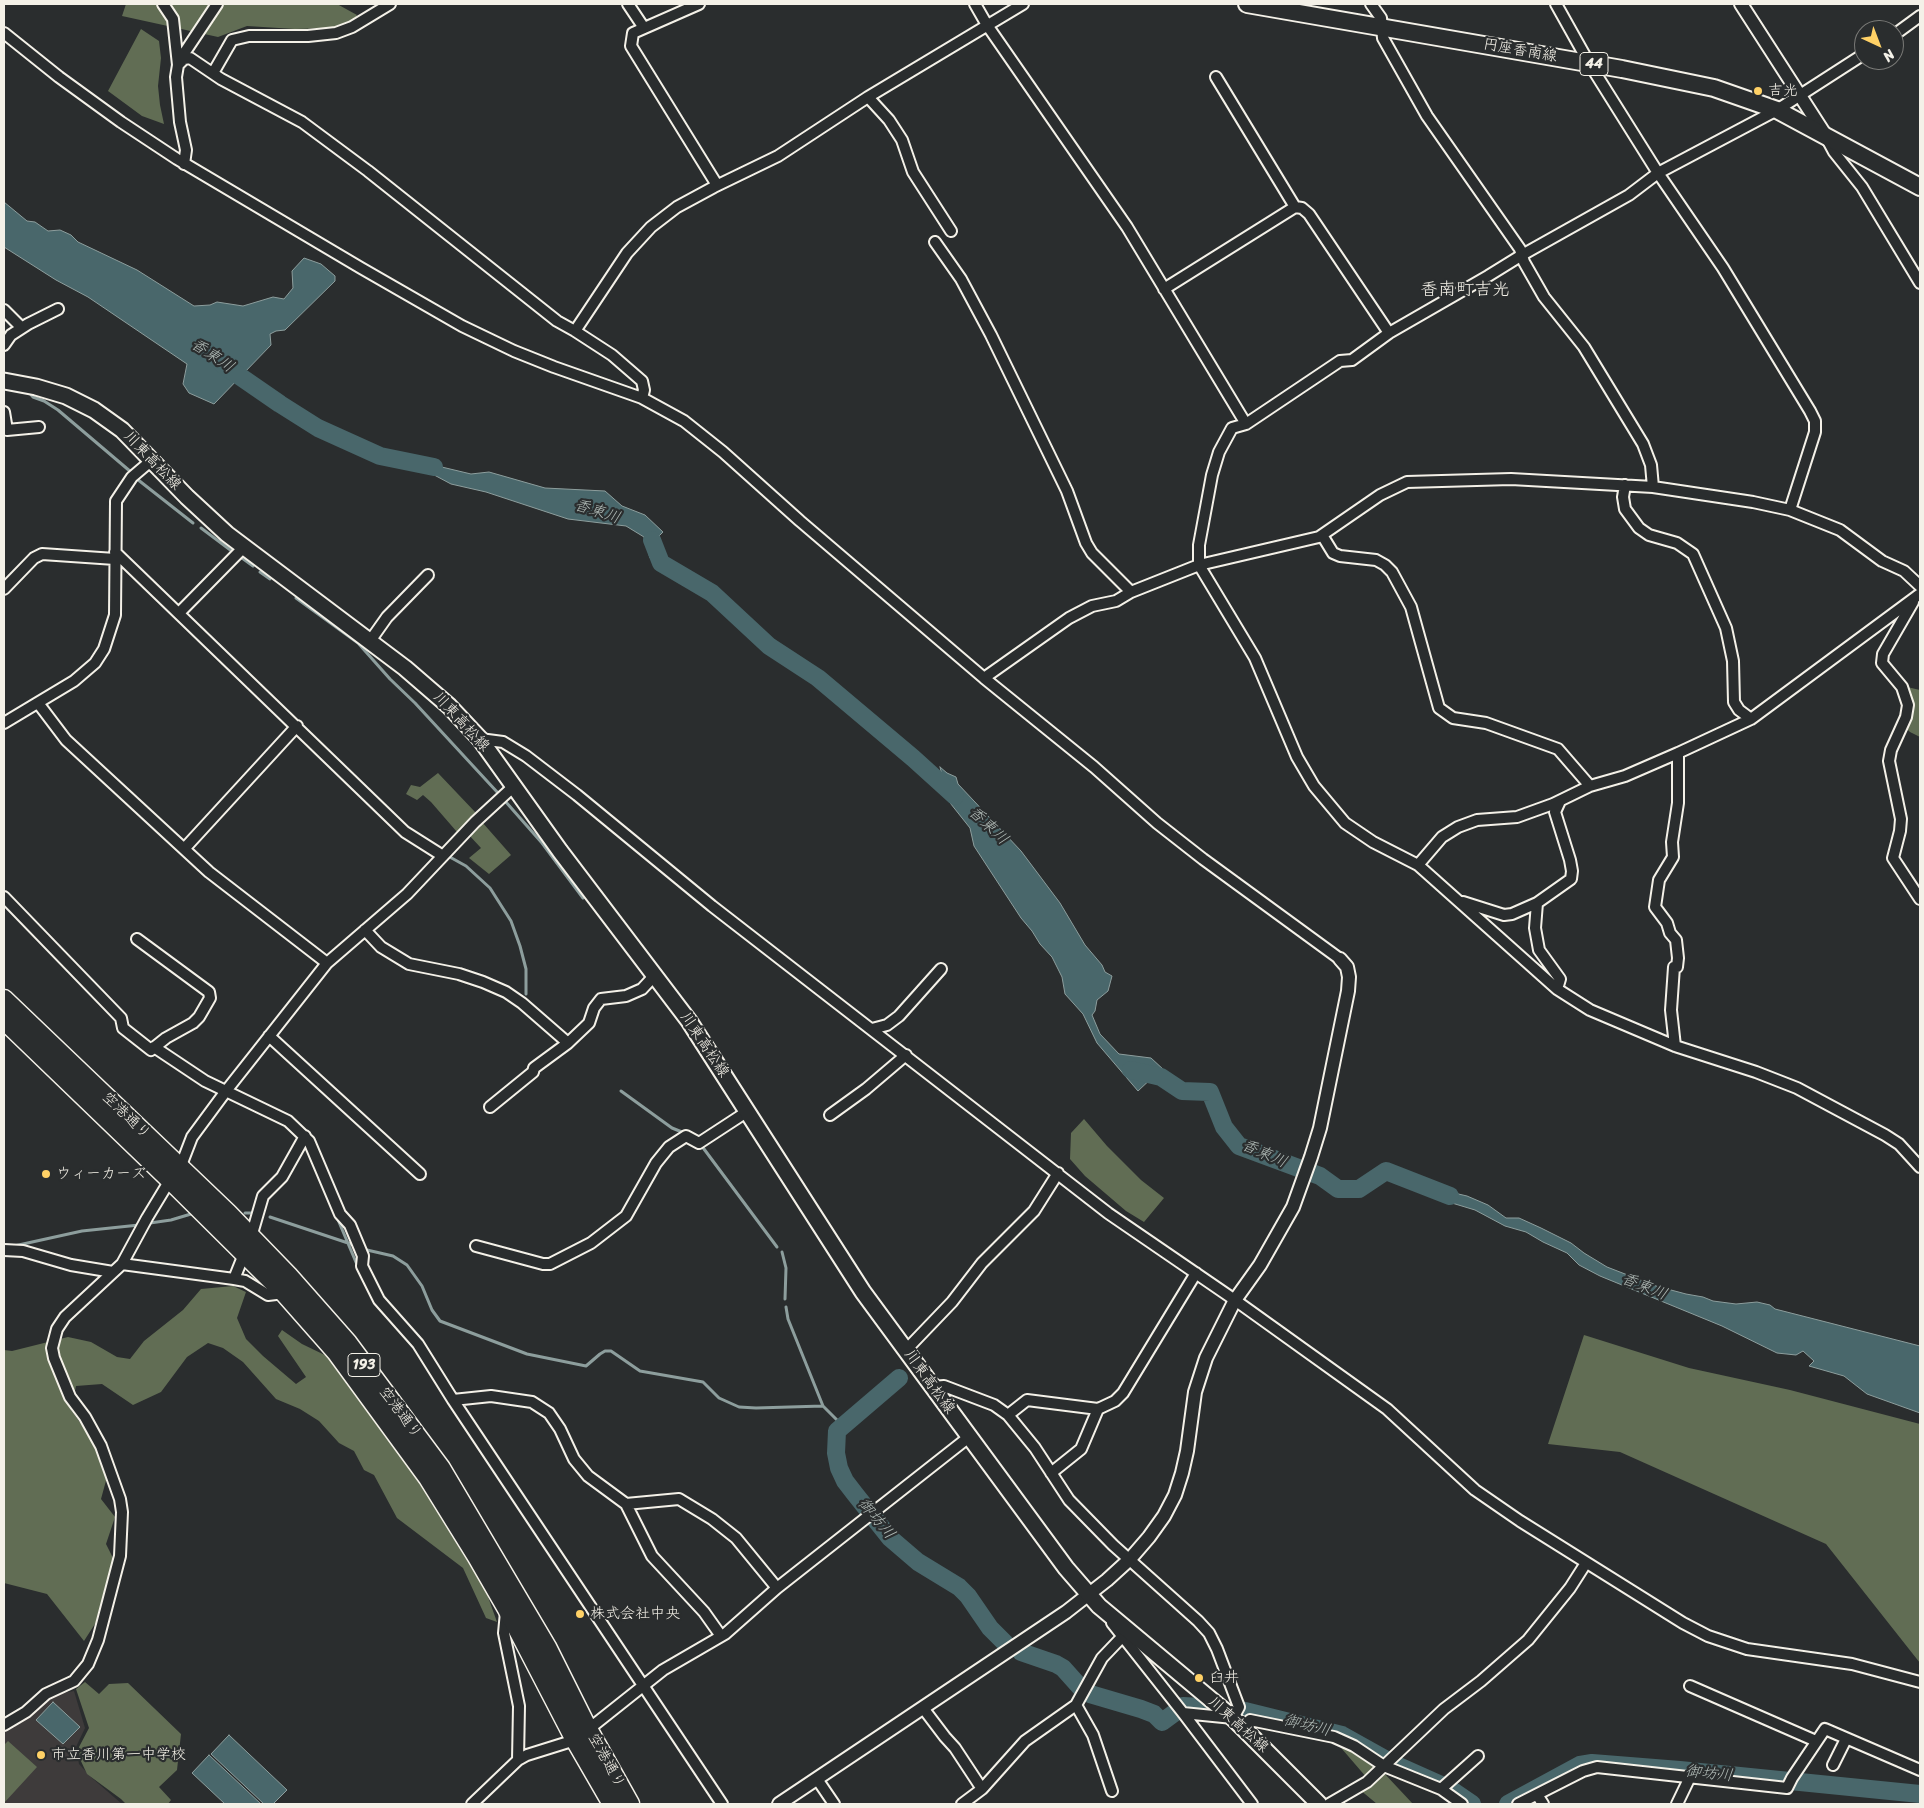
<!DOCTYPE html>
<meta charset="utf-8">
<style>
body{margin:0}
#map{position:relative;width:1924px;height:1808px;overflow:hidden;background:#2a2d2e;font-family:Sriracha,sans-serif}
canvas{display:block}
.frame{position:absolute;inset:0;border:5px solid #f4f1e8;pointer-events:none}
.north{position:absolute;left:1854px;top:20px;width:50px;height:50px;box-sizing:border-box;background:#2a2d2e;border:1px solid #7b7b78;border-radius:50%;rotate:137deg;font-size:14px;font-weight:700;line-height:20px;text-align:center;color:#f4f1e8}
.north::after{content:'';display:block;margin:auto;width:18px;height:22px;background:#ffd166;clip-path:polygon(50% 0,100% 100%,50% 72%,0 100%)}
</style>
<div id="map">
<canvas width="1924" height="1808"></canvas>
<div class="frame"></div>
<div class="north">N</div>
</div>
<script>
const context = document.querySelector('canvas').getContext('2d');
context.lineJoin = 'round';
function paint(path, color) { context.fillStyle = color; context.fill(path, 'evenodd'); }
const poly = rows => new Path2D(rows.map(r => 'M' + r).join(''));
function stroke(path, color, width, dash) { context.strokeStyle = color; context.lineWidth = width; context.lineCap = dash ? 'butt' : 'round'; context.setLineDash(dash || []); context.stroke(path); }
function write(font, color, halo, rows, align = 'center') {
  context.font = font + ' Sriracha,"Klee One",sans-serif'; context.lineWidth = 4.5; context.setLineDash([]); context.textBaseline = 'middle'; context.strokeStyle = halo; context.fillStyle = color; for (const [text, x, y, turn = 0] of rows) {
    context.save(); context.translate(x, y); context.rotate((+turn || 0) * Math.PI / 180); context.textAlign = isNaN(turn) ? turn : align; if (halo) context.strokeText(text, 0, 0); context.fillText(text, 0, 0); context.restore();
  }
}
paint(poly([
 [74,1691,85,1728,76,1747,79,1764,92,1778,122,1804,4,1804,4,1731,22,1721,52,1695]
]), '#3e3b3b');
paint(poly([
 [126,4,337,4,357,15,354,20,337,28,295,29,247,26,218,37,122,16],
 [141,29,159,41,161,58,158,86,160,105,164,124,142,116,108,91],
 [1907,687,1920,690,1920,737,1910,732,1904,726,1910,699],
 [438,773,476,813,457,832,431,802,423,795,417,800,406,794,411,785,420,787],
 [482,822,511,855,489,874,469,858,481,848,468,834],
 [1084,1119,1107,1146,1141,1180,1164,1198,1144,1222,1126,1211,1085,1176,1070,1159,1071,1133],
 [233,1286,246,1292,237,1318,246,1339,263,1356,296,1384,306,1377,278,1336,282,1330,302,1344,331,1358,387,1426,477,1566,497,1622,486,1618,463,1568,397,1518,374,1475,364,1470,354,1451,339,1443,319,1421,300,1409,276,1399,243,1362,223,1348,208,1343,187,1357,161,1392,133,1405,102,1384,76,1386,71,1410,95,1443,107,1477,101,1499,115,1517,106,1544,114,1560,100,1616,84,1641,47,1594,4,1583,4,1350,12,1351,68,1337,91,1342,117,1357,130,1359,144,1341,183,1310,201,1289],
 [1584,1335,1689,1368,1790,1390,1920,1424,1920,1663,1826,1544,1620,1452,1548,1444],
 [85,1682,99,1694,109,1684,128,1683,181,1734,177,1770,159,1787,171,1800,168,1804,126,1804,121,1799,87,1774,80,1759,79,1747,89,1728,76,1689],
 [8,1741,37,1767,4,1803,4,1745],
 [1336,1742,1344,1743,1379,1768,1367,1778],
 [1383,1772,1413,1804,1377,1804,1359,1789]
]), '#616d54');
const water = poly([
 [4,202,27,221,35,222,48,231,60,230,71,235,78,242,137,270,194,306,210,305,217,302,243,306,273,297,284,299,293,288,292,271,304,258,321,264,335,276,335,281,285,330,276,331,270,334,271,345,214,404,189,393,183,384,187,364,88,297,56,280,4,247,4,202],
 [408,461,425,463,471,474,489,472,545,488,605,491,622,506,645,515,663,532,657,538,655,545,663,560,659,566,650,558,644,537,626,526,568,519,486,492,451,484,408,461],
 [940,767,947,773,956,777,958,784,1021,851,1060,903,1085,945,1102,965,1105,972,1112,976,1108,991,1097,1000,1095,1011,1092,1015,1100,1034,1119,1054,1151,1058,1164,1070,1155,1075,1138,1091,1097,1043,1083,1014,1065,994,1062,977,1052,957,1040,944,1032,931,1021,918,974,846,970,828,939,789,938,777,942,775,940,767],
 [1428,1180,1450,1192,1467,1196,1488,1205,1506,1218,1519,1218,1541,1228,1571,1243,1584,1253,1607,1267,1656,1286,1686,1294,1703,1297,1713,1301,1736,1304,1757,1302,1770,1305,1775,1309,1920,1346,1920,1413,1867,1394,1844,1376,1809,1366,1814,1361,1803,1351,1796,1355,1777,1353,1722,1326,1600,1276,1579,1265,1567,1253,1543,1242,1526,1232,1505,1226,1475,1210,1442,1200,1429,1191,1428,1180],
 [53,1702,80,1727,63,1744,36,1720,53,1702],
 [229,1735,287,1790,273,1804,264,1804,211,1754,229,1735],
 [209,1755,261,1804,225,1804,192,1773,209,1755]
]);
paint(water, '#49676b');
stroke(water, '#8d9e9d', 1);
stroke(poly([
 [28,391,33,397,44,401,58,410,131,472],
 [137,479,193,523],
 [201,528,233,552],
 [242,558,253,566],
 [260,572,270,579],
 [296,598,358,643,390,679,415,703,498,793,542,843,583,898],
 [447,857,448,856,466,866,490,888,511,921,520,946,526,969,526,994],
 [621,1091,672,1128,682,1132],
 [232,1099,289,1127],
 [701,1145,777,1247],
 [245,1213,254,1213],
 [336,1215,358,1267],
 [270,1217,357,1246],
 [150,1223,171,1220,191,1214],
 [14,1246,82,1231,139,1225],
 [367,1250,393,1256,407,1265,422,1286,432,1310,440,1321,527,1354,586,1366,600,1354,605,1351,611,1351,640,1371,703,1382,719,1398,739,1407,756,1408,823,1406,838,1421,841,1427],
 [782,1252,786,1268,785,1299],
 [786,1307,788,1319,823,1406]
]), '#8d9e9d', 3);
stroke(poly([
 [222,364,280,404,318,428,380,456,434,467],
 [652,540,661,563,712,593,769,646,818,678,913,758,955,796],
 [1131,1070,1161,1077,1182,1091,1210,1092,1224,1127,1239,1146,1320,1176,1338,1189,1359,1189,1386,1171,1450,1196],
 [899,1378,837,1431,836,1453,839,1468,845,1481,855,1494,890,1538,918,1562,959,1587,968,1596,990,1628,1005,1643],
 [1021,1652,1056,1664,1063,1668,1080,1687,1090,1694,1141,1709,1154,1714,1162,1722,1177,1711],
 [1183,1706,1202,1707],
 [1245,1711,1342,1735,1394,1764,1450,1789,1472,1804],
 [1508,1804,1580,1765,1592,1763,1680,1770,1920,1794]
]), '#49676b', 18);
const minor = poly([
 [163,4,173,19,178,65],
 [628,4,644,28],
 [699,4,633,33,631,46,717,185],
 [975,4,987,25,1127,227,1246,424],
 [1371,4,1381,18,1383,38,1427,116,1520,249,1524,262,1544,297,1584,347,1643,444,1651,465,1653,487],
 [1556,4,1589,63,1658,173,1723,268,1810,411,1815,421,1815,432,1790,510],
 [4,33,59,77,121,122,177,159,361,268,462,326,514,351,554,367,642,398],
 [1894,35,1920,16],
 [1864,54,1777,110,1658,173,1629,195,1522,255,1488,276,1389,333,1352,360,1340,361,1246,424,1232,428,1219,452,1212,475,1199,545,1199,565,1255,658,1297,757,1314,786,1345,823,1373,842,1418,865,1557,989,1590,1010,1675,1046,1756,1072,1797,1088,1885,1135,1899,1144,1920,1167],
 [184,59,185,52,217,4],
 [213,73,232,40,249,36,308,36,336,33,352,27,390,4],
 [1216,77,1295,207],
 [868,97,889,120,902,140,913,172,951,231],
 [1827,139,1834,152,1862,187,1920,283],
 [184,164,186,150,180,122,176,77,178,65,184,59,190,58,221,79,302,122,368,171,557,321,575,331,612,355,642,381,644,390,642,398,684,421,723,452,800,521,984,678,1094,767,1157,823,1203,859,1340,959],
 [935,242,961,279,991,335,1067,491,1086,543,1092,553,1131,592],
 [1164,289,1295,207,1302,208,1309,214,1389,333],
 [4,310,22,328],
 [575,331,627,253,651,227,677,207,714,187,778,156,868,97,1023,4],
 [4,345,11,335,28,324,58,309],
 [4,412,7,430,39,427],
 [1625,485,1623,497,1625,509,1639,528,1649,535,1677,543,1693,554,1726,628,1733,661,1734,702,1739,710,1751,719],
 [1322,535,1333,553,1340,556,1376,560,1385,565,1392,572,1411,607,1439,708,1453,718,1486,723,1558,749,1590,786],
 [115,552,405,832,443,856],
 [4,589,34,558,42,554,115,559],
 [1913,602,1883,654,1882,663,1902,687,1908,705,1906,717,1891,750,1889,761,1901,819,1900,831,1893,858,1920,899],
 [179,613,244,547],
 [370,641,387,617,428,575],
 [984,678,1069,618,1092,606,1116,601,1131,592,1199,565,1319,537,1380,495,1407,482,1511,479,1653,487,1753,502,1790,510,1840,530,1882,561,1904,571,1920,586],
 [38,703,66,740,209,872,327,963],
 [4,723,74,681,95,663,104,649,115,615,116,501,132,477,152,460],
 [480,739,503,742,526,756,577,795,712,906,1108,1213,1235,1300,1387,1409,1475,1490,1520,1521,1683,1623,1708,1636,1747,1649,1852,1664,1920,1682],
 [184,849,297,726],
 [1418,865,1442,837,1458,827,1477,820,1517,817,1553,804,1590,786,1625,776,1678,753,1751,719,1920,594],
 [4,897,121,1018,123,1028,151,1050,166,1038,193,1023,199,1017,210,998,209,992,137,939],
 [1463,902,1504,915,1512,914,1537,903],
 [365,930,381,947,409,964,459,974,483,982,506,992,522,1003,568,1043],
 [1557,989,1560,979,1539,950,1535,928,1537,903,1571,879,1572,871,1570,860,1555,812,1560,801],
 [872,1029,887,1025,899,1016,941,969],
 [269,1036,420,1174],
 [1675,1046,1671,1010,1674,967,1677,967,1678,958,1676,940,1670,933,1667,923,1655,907,1659,880,1673,857,1672,842,1678,803,1678,753],
 [154,1047,205,1081,288,1121,309,1141,340,1214,350,1225,363,1256,362,1266,379,1300,418,1344,453,1400,722,1804],
 [490,1107,533,1072,534,1068,568,1043,589,1023,594,1008,601,999,626,996,642,989,655,975],
 [830,1115,866,1089,906,1055],
 [476,1246,543,1264,550,1264,591,1243,626,1216,656,1163,669,1147,686,1136,699,1143,748,1111],
 [4,1250,23,1251,71,1265,113,1272],
 [122,1264,234,1279,245,1281,268,1295,284,1293],
 [234,1279,251,1237,263,1196,282,1177,305,1136],
 [906,1350,952,1302,982,1263,1034,1211,1058,1173],
 [933,1387,944,1386,994,1405,1008,1415,1035,1448,1069,1500,1113,1545,1198,1621,1209,1633,1217,1649,1239,1707,1233,1718,1183,1713],
 [453,1400,491,1396,532,1402,549,1413,560,1429,574,1459,588,1476,626,1504,679,1499,712,1519,736,1538,777,1588],
 [1008,1415,1027,1400,1098,1409,1115,1401,1123,1393,1196,1273],
 [1051,1473,1081,1449,1098,1409],
 [626,1504,652,1556,704,1612,721,1636],
 [506,1612,504,1633,519,1706,518,1760],
 [1112,1623,1183,1713,1252,1804],
 [1690,1686,1816,1741],
 [1076,1705,1093,1735,1112,1791],
 [923,1708,945,1737,955,1748,982,1789],
 [4,1725,26,1712,46,1694,74,1681,88,1664,98,1640,120,1556,122,1512,120,1499,101,1446,85,1417,70,1397,54,1358,52,1348,57,1329,65,1317,122,1264,147,1218,170,1180,180,1168,192,1137,226,1091,327,963,407,894,475,822,513,787],
 [1242,1727,1250,1720,1334,1737,1354,1746,1384,1766,1441,1789,1462,1804],
 [1833,1765,1846,1739],
 [817,1779,834,1804],
 [1441,1789,1478,1756],
 [1538,1796,1543,1804],
 [472,1804,518,1760,527,1755,575,1740,663,1670,725,1634,777,1588,969,1437],
 [962,1804,982,1789,1025,1741,1076,1705,1102,1658,1123,1636],
 [1329,1804,1367,1782,1444,1709,1481,1681,1528,1640,1570,1588,1586,1563],
 [1518,1804,1583,1771,1597,1767,1787,1788,1792,1778,1825,1729,1920,1770],
 [1677,1804,1690,1777]
]);
const tertiary = poly([
 [1741,4,1826,136],
 [779,1804,1066,1612,1107,1580,1130,1559,1149,1537,1164,1516,1175,1495,1182,1473,1187,1451,1195,1392,1206,1358,1235,1300,1260,1265,1293,1207,1311,1157,1320,1128,1348,991,1349,977,1347,967,1340,959]
]);
const secondary = poly([
 [4,381,36,387,66,396,94,410,122,430,187,497,227,534,405,668,449,706,480,739,560,851,689,1021,863,1292,1066,1568,1099,1606,1233,1718,1319,1804]
]);
const primary = poly([
 [1247,4,1622,69,1714,88,1777,110,1920,187]
]);
const trunk = poly([
 [4,999,228,1213,288,1275,348,1343,441,1468,547,1647,588,1729,630,1804],
 [4,1020,170,1180,284,1293,336,1352,428,1478,477,1557,507,1609,575,1740,612,1804]
]);
stroke(minor, '#f4f1e8', 14);
stroke(tertiary, '#f4f1e8', 16);
stroke(secondary, '#f4f1e8', 19);
stroke(primary, '#f4f1e8', 20);
stroke(trunk, '#f4f1e8', 21);
stroke(minor, '#2a2d2e', 10);
stroke(tertiary, '#2a2d2e', 12);
stroke(secondary, '#2a2d2e', 15);
stroke(primary, '#2a2d2e', 16);
stroke(trunk, '#2a2d2e', 18);
for (const [x, y, r, color] of [
 [1758,91,5,"#ffd166"],
 [46,1174,5,"#ffd166"],
 [580,1614,5,"#ffd166"],
 [1199,1678,5,"#ffd166"],
 [41,1755,5,"#ffd166"]
]) { const dot = new Path2D(); dot.arc(x, y, r, 0, 2 * Math.PI); context.fillStyle = color; context.fill(dot); stroke(dot, '#2a2d2e', 2); }
for (const [x, y, w] of [
 [1594,64,28],
 [364,1365,32]
]) { const box = new Path2D(); box.roundRect(x - w / 2, y - 11.5, w, 23, 4); context.fillStyle = '#2a2d2e'; context.fill(box); stroke(box, '#f4f1e8', 1); }
write('bold 14px', '#f4f1e8', null, [
 ["44",1594,64],
 ["193",364,1365]
]);
write('15px', '#f4f1e8', '#2a2d2e', [
 ["円座香南線",1520,51,10],
 ["川東高松線",152,461,46],
 ["川東高松線",461,722,47],
 ["川東高松線",704,1045,56],
 ["空港通り",126,1116,44],
 ["川東高松線",929,1382,54],
 ["空港通り",400,1413,53],
 ["川東高松線",1238,1725,42],
 ["空港通り",606,1761,61]
]);
write('15px', '#f4f1e8', '#2a2d2e', [
 ["吉光",1768,91],
 ["ウィーカーズ",56,1174],
 ["株式会社中央",590,1614],
 ["臼井",1209,1678],
 ["市立香川第一中学校",51,1755]
], 'left');
write('italic 16px', '#b0bab6', '#2a2d2e', [
 ["香東川",212,356,34],
 ["香東川",597,512,18],
 ["香東川",988,826,43],
 ["香東川",1264,1154,24],
 ["香東川",1644,1287,22],
 ["御坊川",876,1519,50],
 ["御坊川",1307,1726,14],
 ["御坊川",1709,1774,6]
]);
write('18px', '#f4f1e8', '#2a2d2e', [
 ["香南町吉光",1465,290]
]);
</script>
